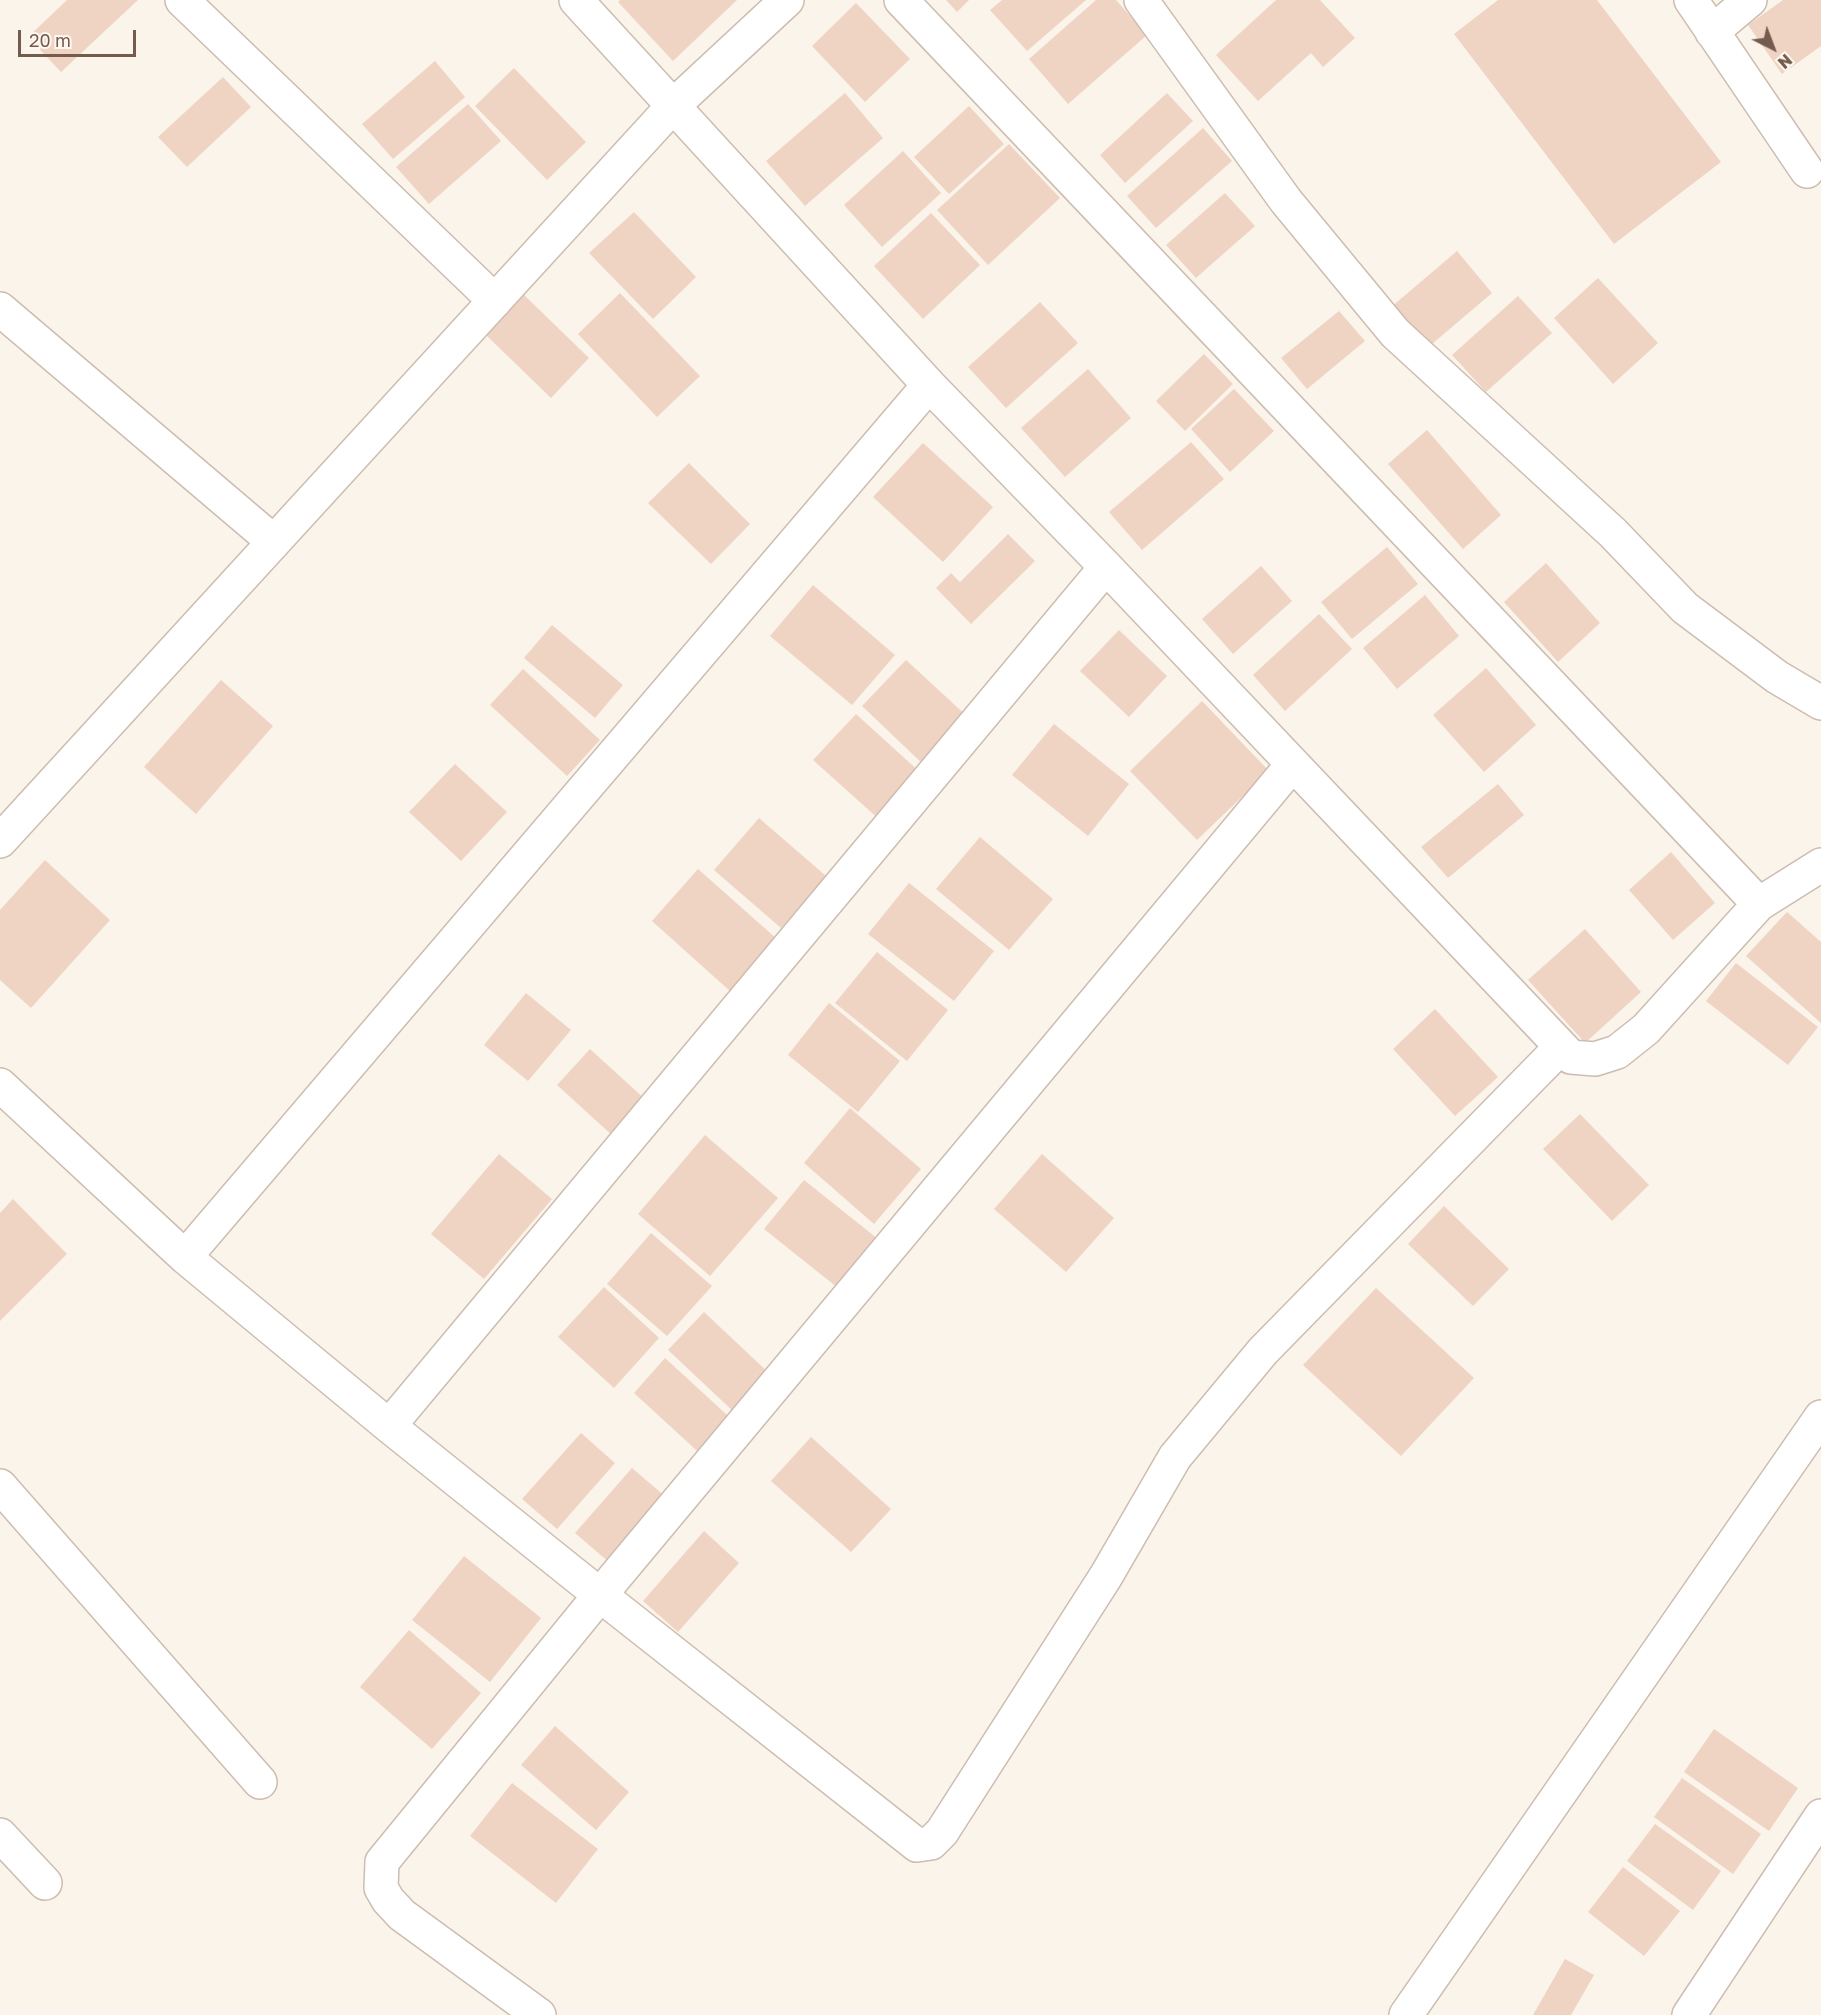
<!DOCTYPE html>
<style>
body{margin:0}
#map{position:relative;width:1821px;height:2015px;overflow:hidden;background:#fbf4ea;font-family:"Golos Text",sans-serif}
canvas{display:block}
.north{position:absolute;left:1743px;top:18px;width:60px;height:60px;-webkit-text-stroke:4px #fef8f0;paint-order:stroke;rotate:138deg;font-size:16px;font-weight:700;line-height:24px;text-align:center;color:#755b4e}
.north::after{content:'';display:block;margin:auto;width:21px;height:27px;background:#755b4e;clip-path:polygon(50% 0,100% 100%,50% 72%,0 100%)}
.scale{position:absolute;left:18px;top:30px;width:118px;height:27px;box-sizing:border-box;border:3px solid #755b4e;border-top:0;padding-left:8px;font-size:18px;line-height:21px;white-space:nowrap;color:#755b4e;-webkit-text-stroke:4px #fef8f0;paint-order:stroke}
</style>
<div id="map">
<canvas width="1821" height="2015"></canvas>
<div class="north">N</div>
<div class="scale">20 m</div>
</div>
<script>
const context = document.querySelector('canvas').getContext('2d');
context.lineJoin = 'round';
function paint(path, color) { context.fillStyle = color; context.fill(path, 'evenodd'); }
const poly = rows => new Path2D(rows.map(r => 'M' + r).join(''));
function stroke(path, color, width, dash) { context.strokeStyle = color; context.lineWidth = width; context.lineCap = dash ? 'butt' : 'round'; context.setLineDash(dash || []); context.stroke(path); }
paint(poly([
 [67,0,138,0,61,72,28,37],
 [620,0,737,0,673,61,618,2],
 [946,0,969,0,957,12],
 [1002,0,1086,0,1027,51,990,10],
 [1096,0,1116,0,1147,35,1068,104,1029,59],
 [1276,0,1320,0,1355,38,1323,67,1311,53,1258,101,1216,55],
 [1498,0,1597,0,1721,162,1614,244,1454,34],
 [1783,0,1821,0,1821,46,1782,74,1748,25],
 [856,3,910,59,865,102,812,46],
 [435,61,465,97,393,159,362,124],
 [514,68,586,142,547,180,475,106],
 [223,77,251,107,187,167,158,137],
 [845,93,883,138,805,206,766,161],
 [1167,93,1193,121,1125,183,1100,155],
 [468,104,501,141,429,204,396,167],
 [969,106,1004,144,949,194,914,157],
 [1203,128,1232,161,1156,228,1127,196],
 [1009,144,1060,198,988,265,937,210],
 [903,151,941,193,882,247,844,205],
 [1225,193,1255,226,1196,278,1166,245],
 [634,212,696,277,653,319,589,253],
 [931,213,980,265,923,319,874,266],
 [1457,251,1492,293,1425,350,1390,308],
 [1598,278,1658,343,1613,384,1554,318],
 [522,293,589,358,551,398,484,333],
 [620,293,700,376,657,417,578,334],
 [1518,296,1552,333,1486,392,1452,355],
 [1040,302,1078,343,1006,408,968,367],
 [1339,311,1365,341,1307,389,1281,358],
 [1204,354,1233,384,1185,431,1156,401],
 [1088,369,1131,418,1065,477,1021,428],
 [1234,389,1274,431,1230,472,1191,429],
 [1427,430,1501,515,1463,549,1388,464],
 [1191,442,1224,479,1142,550,1109,512],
 [923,443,993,507,943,562,873,497],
 [689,463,750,524,711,564,648,503],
 [1008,534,1035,561,971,624,936,588,951,573,960,582],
 [1387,547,1418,584,1352,639,1321,602],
 [1546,563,1600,623,1558,662,1504,602],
 [1261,566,1292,601,1233,654,1202,619],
 [813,585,895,655,852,705,770,636],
 [1425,595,1459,636,1397,689,1363,648],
 [1319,614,1352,649,1285,711,1253,675],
 [552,625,623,685,595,718,524,658],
 [1119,630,1167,676,1129,717,1080,671],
 [906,660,970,719,925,766,862,706],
 [1486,668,1536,725,1484,772,1433,715],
 [523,669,600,740,567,776,490,705],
 [221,680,273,726,196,814,144,767],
 [1202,701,1269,771,1197,840,1130,771],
 [856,714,923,775,881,821,813,760],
 [1054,724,1129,784,1088,836,1012,775],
 [455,764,507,812,461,861,409,812],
 [1498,784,1524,815,1448,878,1421,847],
 [759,818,826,876,781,928,714,870],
 [980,837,1053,899,1009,950,936,889],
 [1671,852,1715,903,1673,940,1629,890],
 [45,860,110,920,31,1008,0,980,0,910],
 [698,869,778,940,731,992,652,921],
 [909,883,994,951,954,1001,868,934],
 [1787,912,1821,942,1821,1023,1746,956],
 [1585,929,1641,992,1585,1043,1528,980],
 [877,952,948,1010,907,1061,835,1003],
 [1736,963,1818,1027,1788,1065,1706,1001],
 [526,993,571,1030,528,1081,484,1045],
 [829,1003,900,1061,858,1112,788,1055],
 [1435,1009,1498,1077,1455,1116,1393,1049],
 [590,1049,647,1101,614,1137,557,1085],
 [850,1108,921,1169,874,1224,804,1163],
 [1580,1114,1649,1185,1612,1221,1543,1149],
 [705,1135,778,1198,710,1276,638,1214],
 [499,1154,552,1199,484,1279,431,1234],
 [1042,1154,1114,1218,1066,1272,994,1209],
 [804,1180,888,1247,848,1296,764,1229],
 [13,1199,67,1254,0,1321,0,1213],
 [1444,1206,1509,1269,1473,1306,1408,1244],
 [651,1233,712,1286,667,1336,607,1284],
 [604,1287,659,1338,614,1388,558,1337],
 [1376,1288,1474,1378,1401,1456,1303,1365],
 [704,1312,771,1375,735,1413,668,1350],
 [665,1358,738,1425,707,1460,634,1393],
 [581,1433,615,1463,557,1529,522,1499],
 [811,1437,891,1509,851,1552,771,1481],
 [632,1468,667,1498,610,1563,575,1533],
 [704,1531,739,1563,678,1632,643,1601],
 [464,1556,541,1618,490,1682,412,1620],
 [409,1630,481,1693,432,1749,360,1687],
 [555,1726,629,1792,596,1830,521,1765],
 [1714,1729,1798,1788,1769,1831,1684,1772],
 [1682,1778,1761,1834,1733,1874,1654,1817],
 [512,1783,598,1849,556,1903,470,1836],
 [1655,1824,1721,1871,1693,1910,1627,1861],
 [1623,1867,1680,1911,1644,1956,1588,1912],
 [1565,1959,1594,1975,1571,2015,1533,2015]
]), '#efd3c3');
const minor = poly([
 [182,0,495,301],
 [576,0,929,385,1106,567,1571,1057,1595,1059,1617,1052,1646,1029,1759,904,1821,865],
 [901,0,1759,904],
 [1141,0,1286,201,1395,333,1613,533,1685,608,1777,677,1821,703],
 [1691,0,1807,171],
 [1712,32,1750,0],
 [0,309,274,542],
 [0,841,674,105,787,0],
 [0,1085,185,1257,389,1426,600,1595,917,1845,931,1843,942,1832,1106,1576,1175,1457,1263,1351,1561,1047],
 [185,1257,929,385],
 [389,1426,1106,567],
 [0,1486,260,1782],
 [0,1835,45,1883],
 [539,2015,402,1915,388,1900,381,1888,382,1862,600,1595,1293,764],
 [1406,2015,1821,1417],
 [1689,2015,1821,1816]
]);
stroke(minor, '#cdbcb0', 36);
stroke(minor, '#fff', 33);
</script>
